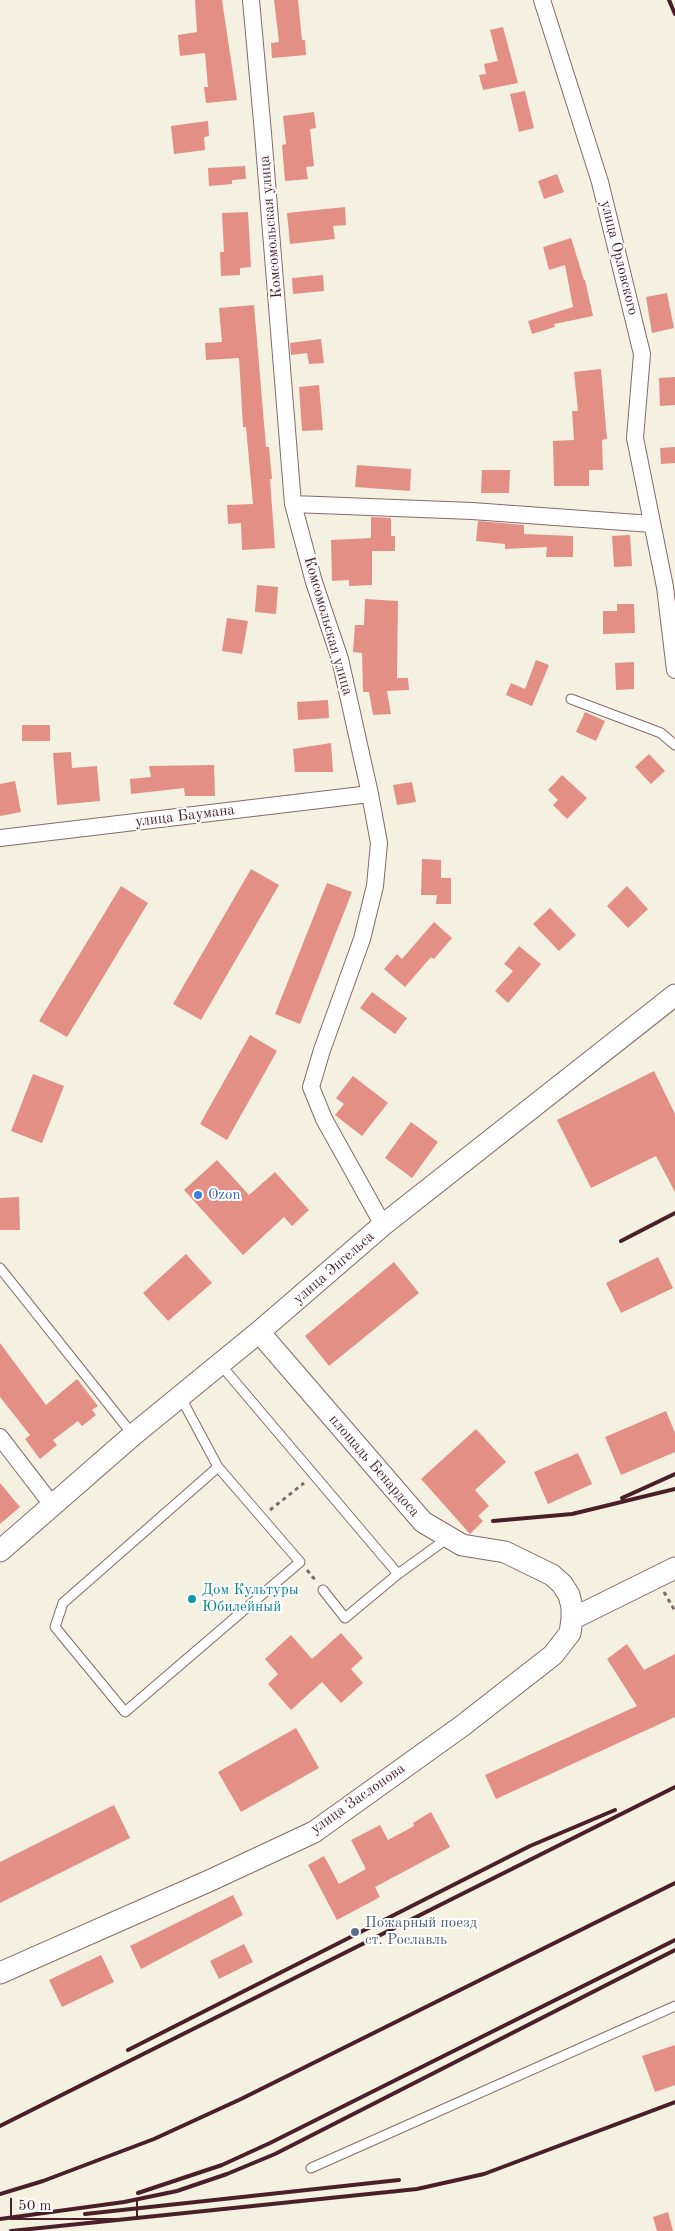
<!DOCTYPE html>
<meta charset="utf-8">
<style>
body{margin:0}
#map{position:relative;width:675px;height:2231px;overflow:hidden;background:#f5f1e1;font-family:"Old Standard TT",serif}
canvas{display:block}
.scale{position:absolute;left:10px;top:2198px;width:128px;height:22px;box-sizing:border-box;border:2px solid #4a1f2b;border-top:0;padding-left:6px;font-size:15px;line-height:18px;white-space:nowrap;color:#4a1f2b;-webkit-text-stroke:4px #fff;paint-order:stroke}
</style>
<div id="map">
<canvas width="675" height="2231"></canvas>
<div class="scale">50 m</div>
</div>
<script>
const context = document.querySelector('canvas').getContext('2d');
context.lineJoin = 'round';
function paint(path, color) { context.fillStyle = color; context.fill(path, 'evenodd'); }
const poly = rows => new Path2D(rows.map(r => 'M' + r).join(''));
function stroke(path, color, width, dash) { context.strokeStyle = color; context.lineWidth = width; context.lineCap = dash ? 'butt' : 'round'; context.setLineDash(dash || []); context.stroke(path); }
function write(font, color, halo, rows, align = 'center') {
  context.font = font + ' "Old Standard TT",serif'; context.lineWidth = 4; context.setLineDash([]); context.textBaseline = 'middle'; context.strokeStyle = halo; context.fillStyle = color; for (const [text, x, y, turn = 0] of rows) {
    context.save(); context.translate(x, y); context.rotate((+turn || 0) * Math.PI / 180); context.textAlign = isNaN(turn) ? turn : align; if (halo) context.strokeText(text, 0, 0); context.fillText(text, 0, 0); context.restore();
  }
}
paint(poly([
 [195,0,222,0,237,100,206,103,204,87,208,87,205,53,180,56,178,35,197,32],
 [274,0,298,0,302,40,305,40,306,55,272,58,271,43,279,42],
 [503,27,518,83,483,90,479,75,486,74,484,64,498,61,490,30],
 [525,91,534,128,519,132,510,94],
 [314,112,316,128,310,129,314,166,306,167,308,179,285,181,282,145,286,144,283,116],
 [208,121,209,136,204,137,205,150,174,154,171,126],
 [245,166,246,179,232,180,232,184,209,186,208,168],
 [557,174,564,192,544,199,538,181],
 [345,207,346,225,333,226,335,239,290,244,287,213],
 [248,212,251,267,240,268,240,275,221,276,220,252,224,252,222,213],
 [571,238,584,280,585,280,593,316,554,324,555,327,532,334,528,321,573,307,565,265,549,270,543,247],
 [323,275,324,291,293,294,292,278],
 [667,293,674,328,652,333,646,297],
 [254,305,266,447,269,447,272,479,270,479,275,548,242,550,241,523,228,524,227,505,253,504,246,427,243,427,239,358,206,360,205,343,222,342,219,308],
 [321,339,324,363,309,364,307,353,291,355,290,343],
 [601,369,607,439,602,440,603,470,589,470,589,486,554,486,553,441,574,440,572,411,578,411,574,372],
 [675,377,675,405,660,406,659,378],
 [319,385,323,430,302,431,299,387],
 [675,447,675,463,661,464,660,448],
 [357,465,411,469,410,491,355,487],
 [482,470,510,470,509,493,481,493],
 [371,517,391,518,391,536,395,536,395,551,372,551,372,585,349,586,349,580,332,581,331,540,371,538],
 [478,521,524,525,524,534,573,536,573,557,546,557,547,547,505,549,505,544,476,541],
 [630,535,632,566,614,567,612,536],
 [257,585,278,587,276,614,255,612],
 [365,599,398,601,397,678,408,678,409,690,387,691,391,714,373,715,369,692,363,692,362,653,353,652,355,625,364,625],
 [617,604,634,604,635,633,603,634,603,611,617,611],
 [227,618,248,621,242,654,222,651],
 [536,660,549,665,532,706,506,695,511,683,525,689],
 [634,662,634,689,616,690,615,663],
 [328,700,329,718,298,720,297,702],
 [585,712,605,721,596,741,576,732],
 [22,725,50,725,50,741,22,741],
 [331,743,333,772,295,772,293,749],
 [71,752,72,768,97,766,100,801,57,805,53,753],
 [649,754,665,771,651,784,635,767],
 [214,765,215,796,185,796,184,788,131,794,130,779,151,777,149,766],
 [562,775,587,798,567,819,553,805,558,800,548,790],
 [15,781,21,812,0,816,0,784],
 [412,782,416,802,397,805,393,785],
 [422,859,441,860,441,878,451,878,451,904,436,904,437,895,421,895],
 [251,869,279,885,201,1020,173,1004],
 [327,883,352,892,300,1024,275,1014],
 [121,886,148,903,67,1037,39,1021],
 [627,886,648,909,628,928,607,906],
 [550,908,576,935,559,951,533,924],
 [434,922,452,938,434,959,431,957,405,987,384,969,397,954,402,959],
 [519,946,541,964,508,1003,495,991,513,971,504,964],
 [372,992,407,1018,395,1034,360,1008],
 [250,1035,277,1051,227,1140,200,1124],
 [654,1071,675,1114,675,1192,656,1156,591,1188,557,1120],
 [33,1074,64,1086,42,1143,11,1131],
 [353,1076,388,1103,362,1136,335,1115,344,1104,336,1098],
 [411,1122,438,1142,412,1178,385,1158],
 [217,1160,249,1195,275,1172,309,1210,292,1226,284,1217,243,1255,184,1190],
 [19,1197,20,1230,0,1230,0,1198],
 [186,1254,212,1283,168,1321,143,1293],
 [658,1257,673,1288,621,1313,606,1283],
 [394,1262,419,1293,329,1366,305,1336],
 [0,1343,46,1405,77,1379,98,1406,92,1410,96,1415,82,1426,78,1421,53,1440,57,1445,40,1459,25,1439,30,1435,0,1397],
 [666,1411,675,1433,675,1452,621,1475,605,1437],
 [476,1429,506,1462,475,1490,489,1506,478,1516,483,1521,470,1534,421,1479],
 [578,1453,592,1484,548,1504,534,1472],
 [0,1483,20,1507,0,1524],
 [341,1633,363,1658,351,1669,363,1683,341,1703,322,1682,291,1710,268,1684,278,1674,265,1659,291,1635,312,1659],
 [627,1644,644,1670,675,1654,675,1717,496,1799,485,1775,637,1706,607,1659],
 [296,1728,319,1768,241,1812,218,1772],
 [114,1805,130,1838,0,1903,0,1862],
 [431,1812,450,1847,375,1887,380,1897,337,1920,308,1865,324,1856,339,1884,366,1869,351,1840,380,1825,388,1840,414,1826,413,1823],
 [233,1895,243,1915,141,1969,130,1946],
 [244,1944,253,1962,219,1979,210,1961],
 [101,1955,114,1982,62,2007,49,1980],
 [675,2045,675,2085,655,2092,642,2056],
 [668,2212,673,2231,657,2231,653,2217]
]), '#e38f86');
const service = poly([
 [571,699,661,733,675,745],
 [0,1268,133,1435],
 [220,1364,398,1574,448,1538],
 [180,1396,218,1467,63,1603,55,1627,125,1712,300,1562,218,1467],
 [323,1590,345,1618,398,1574],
 [311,2168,675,2006]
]);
const minor = poly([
 [251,0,263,133,293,504,314,582,340,659,370,794,379,843,375,886,362,939,322,1050,311,1087,324,1119,383,1225],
 [542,0,600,182,642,354,635,438,665,587,675,670],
 [293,504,472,511,652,524],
 [0,838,370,794],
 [0,1437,53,1506]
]);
const tertiary = poly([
 [259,1332,423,1522,462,1545,505,1552,552,1575,562,1584,569,1595,572,1607,572,1619],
 [0,1551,133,1435,259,1332,383,1225,675,995],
 [0,1973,211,1880,314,1832,462,1726,553,1655,570,1633,572,1619,675,1568]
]);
stroke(service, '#86686b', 11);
stroke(minor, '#86686b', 18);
stroke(tertiary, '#86686b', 23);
stroke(poly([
 [270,1510,304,1483],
 [307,1570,316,1581],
 [664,1592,675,1611]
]), '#86686b', 3, [4, 4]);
stroke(service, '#fff', 9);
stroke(minor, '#fff', 16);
stroke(tertiary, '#fff', 21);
stroke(poly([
 [669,0,675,14],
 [621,1241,675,1213],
 [622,1498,675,1474],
 [493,1521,572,1514,675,1489],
 [128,2050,530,1846,615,1810],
 [0,2126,675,1787],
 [138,2193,222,2165,270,2143,675,1940],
 [0,2194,43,2181,154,2139,241,2099,675,1883],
 [85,2214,399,2180],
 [0,2219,124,2202,177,2191,227,2174,275,2154,675,1950],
 [11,2231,417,2189,484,2174,675,2102]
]), '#4a1f2b', 4);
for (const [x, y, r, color] of [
 [198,1195,5,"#3f7fe0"],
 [192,1599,5,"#0f9aa8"],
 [355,1932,5,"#5c6f8a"]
]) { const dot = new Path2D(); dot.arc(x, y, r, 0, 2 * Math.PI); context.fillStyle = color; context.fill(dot); stroke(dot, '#fff', 2); }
write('15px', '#4a1f2b', '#fff', [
 ["Комсомольская улица",271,227,-95],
 ["улица Орловского",619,258,76],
 ["Комсомольская улица",328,626,74],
 ["улица Баумана",185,816,-7],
 ["улица Энгельса",334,1268,-41],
 ["площадь Бенардоса",374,1466,49],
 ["улица Заслонова",358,1799,-35]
]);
write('15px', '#366cbe', '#fff', [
 ["Ozon",208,1195]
], 'left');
write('15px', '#0d838f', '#fff', [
 ["Дом Культуры",202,1590],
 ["Юбилейный",202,1607]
], 'left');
write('15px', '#4e5e75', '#fff', [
 ["Пожарный поезд",365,1923],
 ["ст. Рославль",365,1940]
], 'left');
</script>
